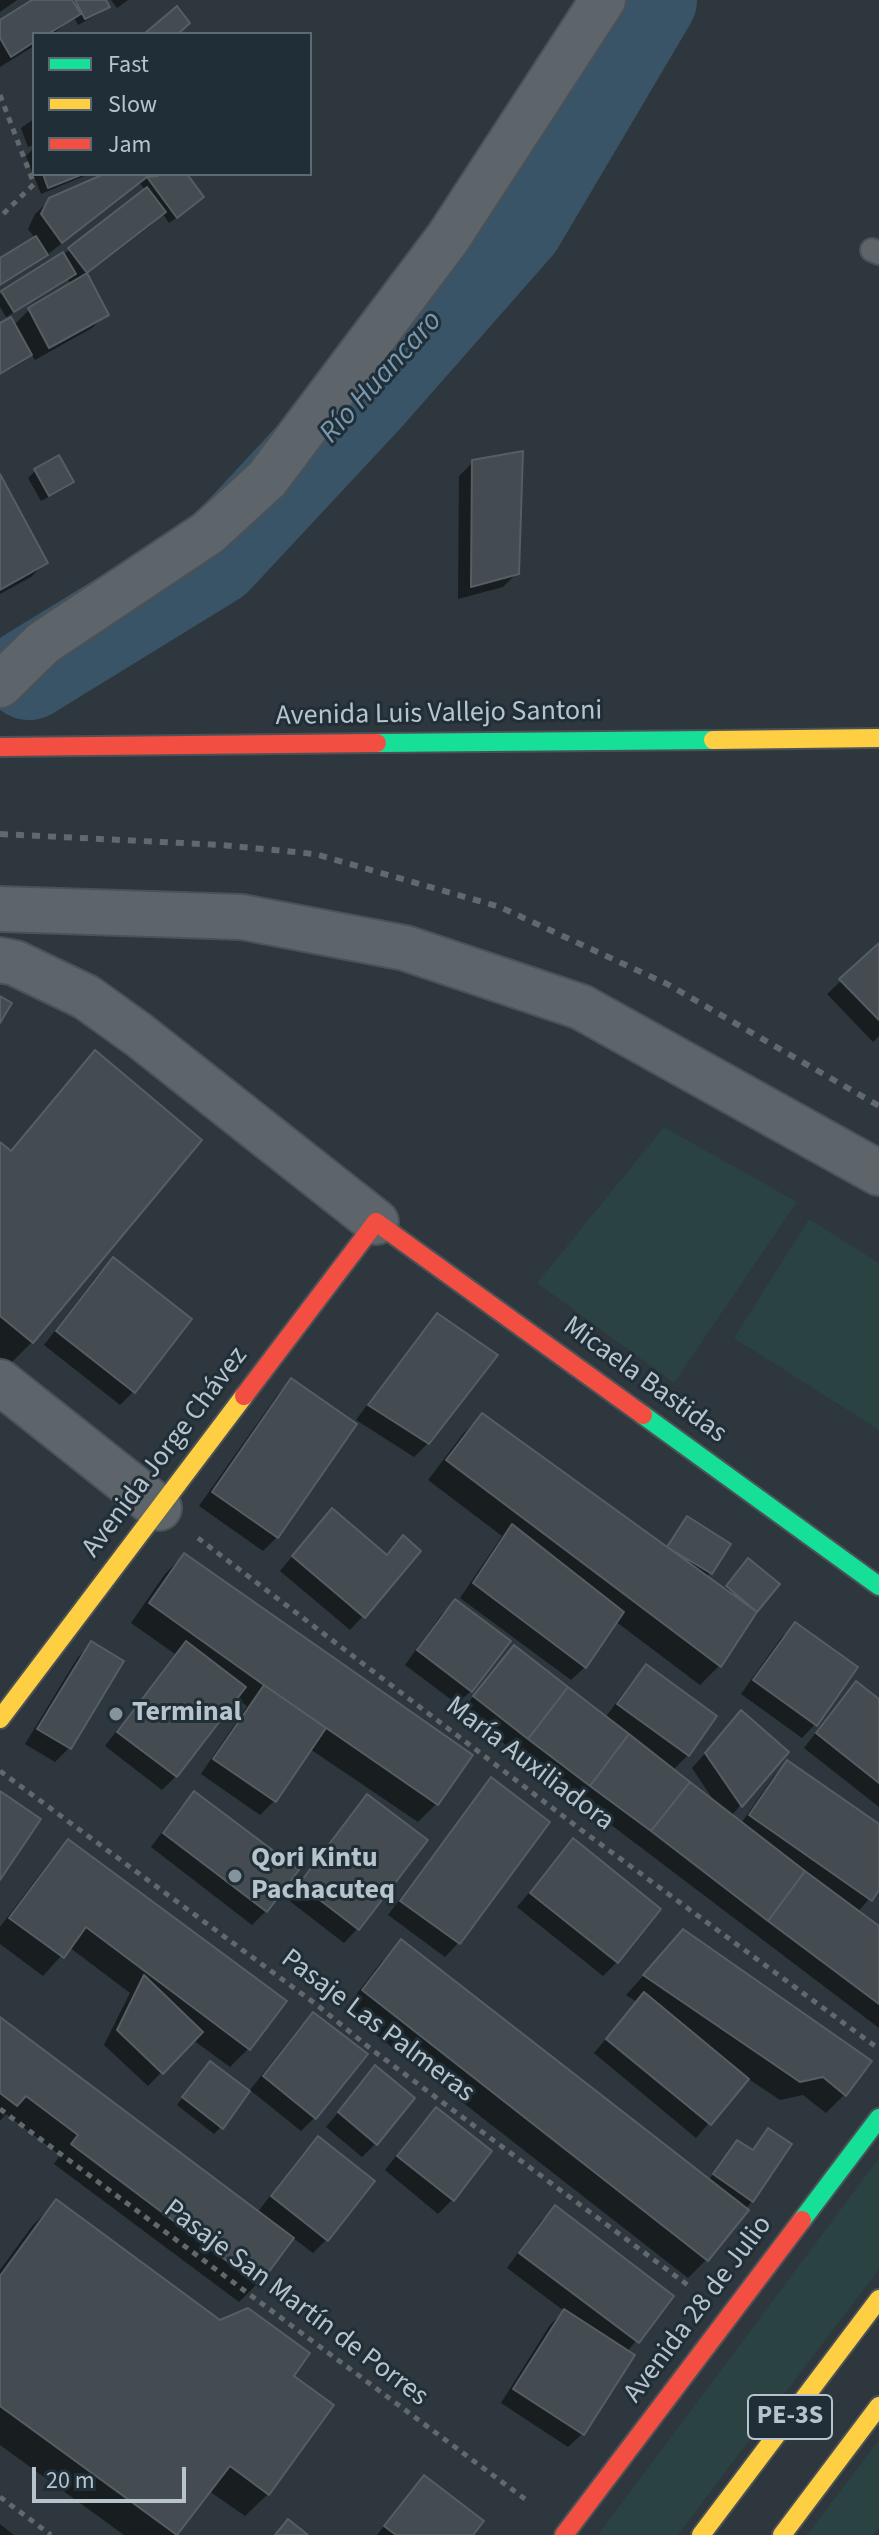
<!DOCTYPE html>
<meta charset="utf-8">
<style>
body{margin:0}
#map{position:relative;width:879px;height:2535px;overflow:hidden;background:#2d373d;font-family:"Source Sans 3",sans-serif}
canvas{display:block}
.legend{position:absolute;left:32px;top:32px;width:280px;height:144px;box-sizing:border-box;background:#202e38;border:2px solid #5d6a73;margin:0;padding:10px 14px;list-style:none;font-size:24px;color:#b8c4cc}
.legend li{display:flex;align-items:center;gap:16px;height:40px}
.legend b{width:40px;border:2px solid #5d6a73}
.scale{position:absolute;left:32px;top:2467px;width:154px;height:36px;box-sizing:border-box;border:4px solid #b8c4cc;border-top:0;padding-left:10px;font-size:24px;line-height:28px;white-space:nowrap;color:#b8c4cc;-webkit-text-stroke:6px #202e38;paint-order:stroke}
</style>
<div id="map">
<canvas width="879" height="2535"></canvas>
<ul class="legend">
<li><b style="height:10px;background:#16e098"></b>Fast</li>
<li><b style="height:10px;background:#ffcf43"></b>Slow</li>
<li><b style="height:10px;background:#f24e42"></b>Jam</li>
</ul>
<div class="scale">20 m</div>
</div>
<script>
const context = document.querySelector('canvas').getContext('2d');
context.lineJoin = 'round';
function paint(path, color) { context.fillStyle = color; context.fill(path, 'evenodd'); }
const poly = rows => new Path2D(rows.map(r => 'M' + r).join(''));
function stroke(path, color, width, dash) { context.strokeStyle = color; context.lineWidth = width; context.lineCap = dash ? 'butt' : 'round'; context.setLineDash(dash || []); context.stroke(path); }
function write(font, color, halo, rows, align = 'center') {
  context.font = font + ' "Source Sans 3",sans-serif'; context.lineWidth = 6; context.setLineDash([]); context.textBaseline = 'middle'; context.strokeStyle = halo; context.fillStyle = color; for (const [text, x, y, turn = 0] of rows) {
    context.save(); context.translate(x, y); context.rotate((+turn || 0) * Math.PI / 180); context.textAlign = isNaN(turn) ? turn : align; if (halo) context.strokeText(text, 0, 0); context.fillText(text, 0, 0); context.restore();
  }
}
paint(poly([
 [664,1127,797,1202,674,1383,537,1283],
 [809,1219,879,1263,879,1430,734,1338],
 [879,2158,879,2269,678,2535,598,2535],
 [879,2440,879,2526,873,2535,807,2535]
]), '#2a4242');
paint(poly([
 [0,0,17,0,0,12],
 [36,0,104,0,107,6,100,13,78,25,74,17,53,34,34,34,34,46,0,67,0,22],
 [111,0,128,0,117,8],
 [34,119,34,145,28,147,21,128],
 [34,148,34,174,89,174,41,194,26,156],
 [109,174,185,174,195,204,169,223,162,213,150,226,86,275,106,314,92,328,35,360,31,354,23,362,0,375,0,326,13,326,29,310,72,284,68,280,6,317,0,307,0,294,63,255,145,190,139,182,47,255,46,254,39,261,0,286,0,261,35,238,28,229,35,214,50,200],
 [58,458,71,481,65,488,41,501,28,478,35,471],
 [473,462,517,573,503,587,458,599,459,476],
 [0,478,45,563,31,577,0,594],
 [879,946,879,1036,873,1042,827,994],
 [95,1053,200,1140,32,1342,9,1365,0,1357,0,1145,9,1152,73,1075],
 [113,1260,133,1392,120,1405,44,1345,99,1273],
 [438,1316,428,1443,414,1457,356,1420,424,1329],
 [291,1380,277,1537,263,1551,199,1506,278,1394],
 [482,1415,666,1549,687,1519,710,1573,706,1577,723,1590,742,1568,777,1584,755,1611,719,1666,700,1685,615,1621,585,1667,571,1680,460,1598,502,1536,428,1480,463,1434],
 [318,1525,363,1616,350,1630,280,1571],
 [184,1555,437,1803,418,1822,310,1749,274,1801,260,1815,201,1774,247,1706,236,1698,176,1776,162,1790,105,1746,175,1654,131,1623,165,1574],
 [455,1601,471,1691,457,1704,405,1665,441,1615],
 [795,1625,815,1724,802,1738,741,1694,781,1638],
 [92,1643,121,1661,69,1748,55,1762,25,1744,78,1657],
 [514,1648,605,1718,633,1680,646,1667,688,1755,673,1770,714,1801,692,1768,741,1713,786,1752,732,1815,742,1822,774,1776,788,1762,879,1827,879,1887,858,1912,879,1928,879,2028,461,1711],
 [857,1684,879,1701,879,1807,804,1748,843,1698],
 [492,1780,548,1822,458,1943,445,1957,388,1915,478,1794],
 [194,1794,266,1911,252,1925,151,1847,180,1808],
 [367,1797,425,1840,357,1929,344,1943,287,1899,354,1810],
 [573,1841,658,1909,617,1962,603,1976,517,1907],
 [69,1842,249,2048,230,2067,193,2040,148,2086,104,2045,130,1993,69,1947,43,1976,0,1944,0,1927,50,1861],
 [683,1932,845,2094,826,2113,803,2095,780,2100,747,2078,696,2138,594,2053,637,2002,626,1995],
 [401,1942,708,2181,737,2142,751,2152,768,2130,752,2201,707,2259,688,2278,344,2010,382,1961],
 [313,2014,315,2117,301,2131,250,2090,299,2028],
 [0,2020,257,2213,304,2152,318,2139,327,2239,313,2253,292,2237,258,2283,239,2302,54,2164,60,2155,6,2114,0,2121],
 [375,2068,376,2143,362,2157,326,2127],
 [203,2071,221,2127,214,2134,177,2105],
 [436,2109,490,2152,452,2200,438,2214,385,2170,422,2123],
 [56,2202,291,2377,268,2494,245,2516,209,2491,177,2535,124,2535,0,2445,0,2270,33,2225],
 [555,2207,671,2296,627,2352,582,2434,568,2447,501,2403,550,2325,564,2311,507,2268,541,2221],
 [424,2478,471,2535,377,2535,411,2492],
 [0,2524,14,2535,0,2535]
]), '#0007');
stroke(poly([
 [29,674,216,559,365,399,518,225,651,0]
]), '#395466', 92);
const building = poly([
 [32,0,72,0,81,14,48,34,34,34,34,42,11,57,0,38,0,20,32,0],
 [75,0,106,0,110,7,85,19,75,0],
 [177,6,190,23,178,34,144,34,177,6],
 [43,174,83,174,48,188,43,174],
 [104,174,145,174,147,177,62,243,41,214,49,198,104,174],
 [156,174,187,174,204,197,177,218,147,177,158,176,156,174],
 [147,187,166,212,87,273,68,248,147,187],
 [36,236,48,255,0,285,0,258,36,236],
 [63,252,76,274,14,312,1,291,63,252],
 [87,273,109,315,49,348,28,308,87,273],
 [11,317,32,355,0,374,0,323,11,317],
 [523,451,519,574,471,587,472,460,523,451],
 [59,455,74,482,49,496,34,469,59,455],
 [0,474,48,563,0,590,0,474],
 [879,943,879,1020,839,979,879,943],
 [0,996,12,1003,0,1023,0,996],
 [95,1050,202,1140,33,1343,0,1316,0,1142,11,1151,95,1050],
 [113,1257,192,1319,135,1393,56,1331,113,1257],
 [437,1313,498,1355,429,1444,368,1405,437,1313],
 [291,1378,357,1424,278,1538,212,1492,291,1378],
 [482,1413,757,1612,721,1667,446,1460,482,1413],
 [332,1508,387,1555,403,1535,421,1551,365,1618,292,1556,332,1508],
 [687,1516,731,1544,712,1574,667,1547,687,1516],
 [512,1524,624,1612,586,1668,473,1583,512,1524],
 [184,1553,473,1755,438,1805,264,1685,149,1603,184,1553],
 [748,1558,780,1584,757,1612,726,1586,748,1558],
 [455,1599,511,1641,472,1692,417,1650,455,1599],
 [795,1622,858,1667,817,1726,753,1680,795,1622],
 [91,1641,124,1661,71,1749,37,1729,91,1641],
 [186,1641,246,1687,177,1777,117,1732,186,1641],
 [514,1645,568,1687,528,1739,473,1696,514,1645],
 [646,1664,717,1716,689,1756,617,1704,646,1664],
 [856,1681,879,1699,879,1783,816,1733,856,1681],
 [264,1685,326,1728,276,1802,213,1759,264,1685],
 [568,1687,629,1734,590,1786,528,1739,568,1687],
 [741,1710,789,1752,742,1807,705,1753,741,1710],
 [629,1734,690,1782,651,1831,590,1786,629,1734],
 [787,1760,879,1824,879,1890,872,1901,749,1815,787,1760],
 [491,1777,550,1822,460,1944,400,1901,491,1777],
 [690,1782,805,1871,768,1921,651,1831,690,1782],
 [0,1791,41,1819,0,1880,0,1791],
 [194,1791,299,1870,267,1912,163,1833,194,1791],
 [367,1794,428,1840,359,1930,299,1884,367,1794],
 [573,1838,661,1909,618,1963,530,1893,573,1838],
 [68,1839,287,2001,250,2050,86,1927,64,1958,9,1918,68,1839],
 [805,1871,879,1926,879,2004,768,1921,805,1871],
 [683,1929,872,2061,846,2096,823,2077,800,2082,643,1975,683,1929],
 [401,1939,749,2210,708,2261,362,1990,401,1939],
 [144,1975,203,2032,163,2074,117,2030,144,1975],
 [644,1992,749,2079,711,2125,606,2039,644,1992],
 [313,2012,368,2054,316,2119,263,2076,313,2012],
 [0,2017,294,2238,259,2285,71,2144,78,2135,26,2096,17,2106,0,2093,0,2017],
 [210,2061,250,2091,223,2129,182,2097,210,2061],
 [375,2065,415,2098,377,2145,338,2112,375,2065],
 [436,2107,492,2151,454,2201,397,2156,436,2107],
 [768,2128,792,2144,753,2202,713,2174,737,2140,753,2150,768,2128],
 [318,2136,375,2181,328,2241,271,2196,318,2136],
 [56,2199,220,2320,248,2308,310,2353,294,2376,334,2405,269,2495,230,2466,177,2535,0,2406,0,2276,56,2199],
 [555,2205,674,2296,639,2343,519,2253,555,2205],
 [564,2309,635,2355,584,2435,513,2389,564,2309],
 [424,2475,484,2521,473,2535,396,2535,384,2526,424,2475],
 [288,2519,308,2535,275,2535,288,2519]
]);
paint(building, '#444c51');
stroke(building, '#555e64', 2);
const lane = poly([
 [872,250,879,253]
]);
const street = poly([
 [0,685,43,643,208,533,267,479,448,238,603,0],
 [0,909,242,917,405,948,581,1007,879,1173],
 [0,960,15,963,86,997,139,1035,376,1222],
 [0,1382,159,1508]
]);
const fast = poly([
 [377,743,713,740],
 [643,1415,879,1586],
 [802,2220,879,2118]
]);
const slow = poly([
 [713,740,879,738],
 [0,1719,244,1396],
 [701,2535,879,2299],
 [782,2535,879,2406]
]);
const jam = poly([
 [0,747,377,743],
 [244,1396,376,1222,643,1415],
 [564,2535,802,2220]
]);
stroke(lane, '#4b5257', 26);
stroke(street, '#4b5257', 48);
stroke(fast, '#4b5257', 22);
stroke(slow, '#4b5257', 22);
stroke(jam, '#4b5257', 22);
stroke(poly([
 [0,95,34,184,0,217],
 [198,1538,580,1829,879,2049],
 [0,1771,317,2005,371,2049,689,2286],
 [0,2109,529,2502],
 [0,2497,51,2535]
]), '#61696d', 5, [6, 6]);
stroke(lane, '#5e656a', 22);
stroke(street, '#5e656a', 44);
stroke(fast, '#16e098', 18);
stroke(slow, '#ffcf43', 18);
stroke(jam, '#f24e42', 18);
stroke(poly([
 [0,834,222,845,315,854,500,907,667,984,879,1106]
]), '#62696e', 6, [8, 8]);
for (const [x, y, r, color] of [
 [116,1714,8,"#87939a"],
 [235,1876,8,"#87939a"]
]) { const dot = new Path2D(); dot.arc(x, y, r, 0, 2 * Math.PI); context.fillStyle = color; context.fill(dot); stroke(dot, '#202e38', 3); }
for (const [x, y, w] of [
 [790,2417,84]
]) { const box = new Path2D(); box.roundRect(x - w / 2, y - 22, w, 44, 6); context.fillStyle = '#202e38'; context.fill(box); stroke(box, '#b8c4cc', 2); }
write('bold 26px', '#b8c4cc', null, [
 ["PE-3S",790,2417]
]);
write('28px', '#b8c4cc', '#202e38', [
 ["Avenida Luis Vallejo Santoni",439,715,-1],
 ["Micaela Bastidas",644,1381,36],
 ["Avenida Jorge Chávez",166,1453,-53],
 ["María Auxiliadora",529,1765,37],
 ["Pasaje Las Palmeras",377,2027,37],
 ["Pasaje San Martín de Porres",295,2304,37],
 ["Avenida 28 de Julio",699,2310,-53]
]);
write('bold 28px', '#b8c4cc', '#202e38', [
 ["Terminal",132,1714],
 ["Qori Kintu",251,1860],
 ["Pachacuteq",251,1892]
], 'left');
write('italic 30px', '#7899af', '#202e38', [
 ["Río Huancaro",382,378,-48]
]);
</script>
